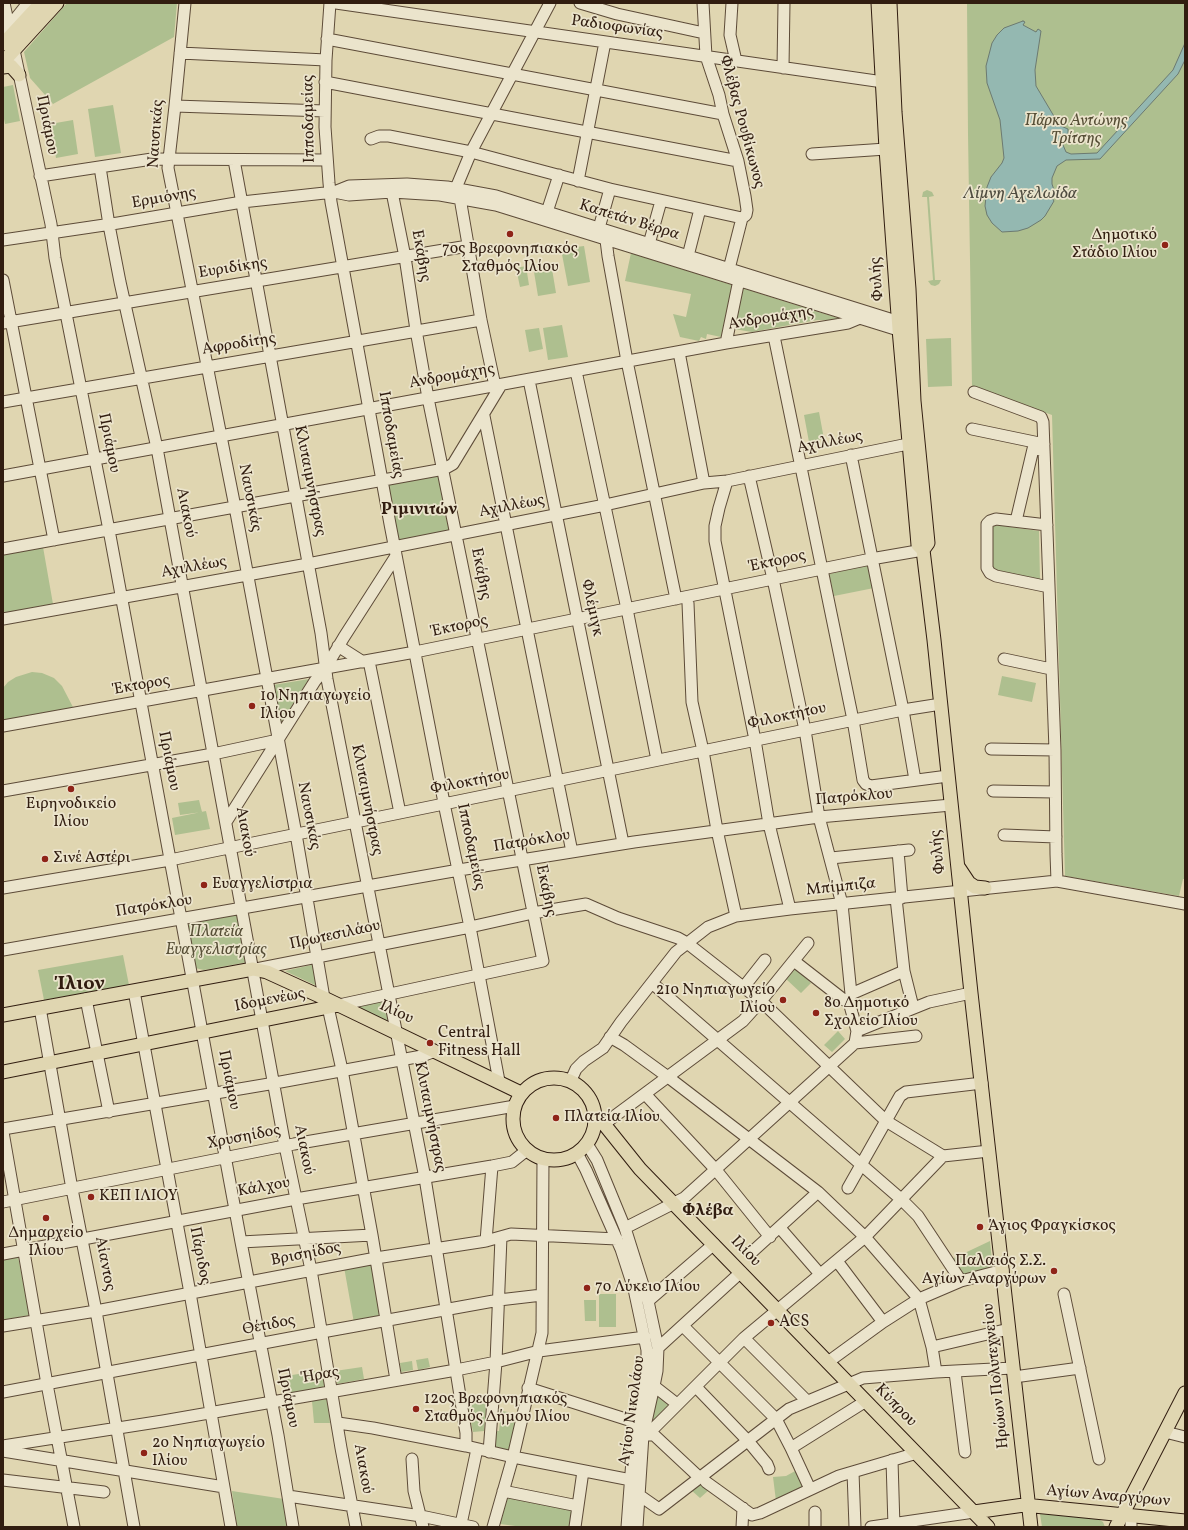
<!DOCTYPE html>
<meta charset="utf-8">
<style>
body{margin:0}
#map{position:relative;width:1188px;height:1530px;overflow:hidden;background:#e0d6b1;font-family:Vollkorn,serif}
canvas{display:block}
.frame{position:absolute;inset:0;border:4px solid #311d10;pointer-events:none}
</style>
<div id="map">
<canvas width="1188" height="1530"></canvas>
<div class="frame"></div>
</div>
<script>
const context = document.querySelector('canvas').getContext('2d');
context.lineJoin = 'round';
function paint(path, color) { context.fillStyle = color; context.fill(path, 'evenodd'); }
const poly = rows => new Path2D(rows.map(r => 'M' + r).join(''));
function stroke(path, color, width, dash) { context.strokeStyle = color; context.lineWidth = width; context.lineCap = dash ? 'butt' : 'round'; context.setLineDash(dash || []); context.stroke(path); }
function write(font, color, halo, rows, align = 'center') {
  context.font = font + ' Vollkorn,serif'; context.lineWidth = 3.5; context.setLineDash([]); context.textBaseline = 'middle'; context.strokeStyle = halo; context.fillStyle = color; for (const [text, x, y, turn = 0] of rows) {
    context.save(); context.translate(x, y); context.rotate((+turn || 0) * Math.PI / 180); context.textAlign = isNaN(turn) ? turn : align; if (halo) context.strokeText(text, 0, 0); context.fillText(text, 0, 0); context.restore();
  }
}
paint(poly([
 [67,3,177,3,174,37,53,104,30,78,24,52],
 [967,3,1185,3,1185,879,1183,879,1179,896,1065,876,1052,415,972,386,968,134],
 [13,85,20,121,5,124,3,114,3,87],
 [113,105,121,153,95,157,88,109],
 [73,120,78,154,56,158,50,124],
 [927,190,932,192,934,196,929,197,935,280,941,280,939,284,935,286,931,285,928,281,933,280,927,197,922,197,923,192],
 [584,246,590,282,568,286,561,249],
 [631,253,732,285,721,337,707,334,706,339,701,337,699,341,680,337,673,314,686,317,691,294,625,281],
 [551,263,556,293,538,296,533,266],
 [526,266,529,285,520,287,516,268],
 [742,288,841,319,841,320,817,320,752,332,734,329],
 [562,325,568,357,548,360,543,328],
 [539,328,543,349,529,352,525,330],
 [951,338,952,386,928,387,926,339],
 [819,412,824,439,809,442,804,415],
 [438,474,450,530,447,532,401,541,399,540,396,536,386,485],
 [996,525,1039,531,1040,580,1001,571,994,569,992,566,991,527],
 [43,547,53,604,3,614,3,554],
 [869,565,874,588,834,596,829,574],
 [32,672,42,673,54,678,62,686,74,709,3,722,3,688,8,682,16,677],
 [1002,676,1036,683,1032,702,998,695],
 [309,679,281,723,273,685],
 [199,800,202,812,180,815,178,803],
 [206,811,210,829,175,835,172,818],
 [238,913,248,962,204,970,195,968,186,922],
 [123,955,129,985,44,1000,38,970],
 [313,965,317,986,285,971,311,965],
 [796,968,811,983,801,993,786,979],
 [382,999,386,1001,389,1020,387,1022,356,1007,357,1005],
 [838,1031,845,1039,832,1052,824,1045],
 [990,1241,993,1271,963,1278,952,1259],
 [18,1257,30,1315,3,1320,3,1260],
 [373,1262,383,1317,354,1323,344,1267],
 [599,1294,616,1294,616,1327,599,1327],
 [584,1300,596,1300,596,1321,585,1321],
 [428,1358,430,1367,418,1370,416,1360],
 [412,1361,413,1370,401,1372,400,1363],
 [362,1367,364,1379,337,1384,335,1371],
 [323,1370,326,1387,287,1394,286,1376],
 [658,1394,671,1405,651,1424],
 [487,1398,484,1431,473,1432,467,1402],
 [327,1399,330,1423,314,1423,312,1401],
 [498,1410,517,1414,509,1450,495,1448,496,1431,499,1431,500,1421,497,1420],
 [797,1470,805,1488,776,1501,773,1477,786,1476],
 [700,1483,709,1490,700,1498,691,1490],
 [232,1491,284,1499,289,1527,237,1527],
 [508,1496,574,1509,571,1527,523,1527,500,1524],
 [1040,1514,1098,1519,1103,1522,1105,1527,1042,1527]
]), '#aebf8f');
const water = poly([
 [1023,21,1025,22,1023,25,1036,32,1038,29,1041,31,1035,70,1036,86,1058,123,1061,126,1068,129,1068,134,1064,138,1063,145,1066,152,1071,154,1097,153,1173,70,1185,43,1185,60,1178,74,1100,159,1066,160,1057,166,1052,178,1052,184,1055,193,1052,198,1054,201,1045,216,1041,220,1028,228,1018,231,1002,232,992,223,987,215,985,206,987,187,991,177,1002,163,1004,158,1000,120,987,83,986,66,992,43,997,35,1004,28,1023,21]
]);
paint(water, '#94b8b1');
stroke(water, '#6c7a71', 1);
const minor = poly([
 [4,3,51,224,55,258,109,530,241,1242,278,1435,293,1527],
 [185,3,175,106,168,168,235,507,296,834,324,998],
 [330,3,326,60,325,127,329,183,331,202,390,524,446,813,470,927,499,1081],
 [336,3,890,83],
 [580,3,617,14,704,33],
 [703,3,706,56,719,95,723,114,738,161,745,196,747,210,746,215,742,218,729,269],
 [732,3,730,35,736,61],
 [4,29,16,18,28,3],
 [327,39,723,114],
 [180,53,326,60],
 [783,68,784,3],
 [325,82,738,161],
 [175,106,325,111],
 [371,139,379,136,389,136,471,152,610,189,742,218],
 [812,154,886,149],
 [234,160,321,633,327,679,425,1178,466,1433,466,1446],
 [100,167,109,225,120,282,157,448,285,1146,311,1270,341,1448,356,1527],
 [40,176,152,159,327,160],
 [578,181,605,42],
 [456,188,471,152,550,3],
 [334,192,349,195,392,192,440,195,496,205,895,329,907,328],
 [460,198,481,320,495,386],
 [547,212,559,175],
 [599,228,610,189],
 [3,240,118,223,242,202,334,192,349,186,407,184,447,187,496,196,893,320,906,320],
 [606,240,608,256,627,361,676,599],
 [649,244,661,201],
 [688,256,700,209],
 [3,280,54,540],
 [3,323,468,246],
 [774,336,853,720,863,780,866,784,871,786,948,776],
 [726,343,740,275],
 [679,352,704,483],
 [576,371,627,609,657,760],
 [529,380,623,843],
 [974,392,1041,417,1043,422,1055,750,1056,854,1057,881],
 [3,402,481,320],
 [484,416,572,852],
 [972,429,1044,444],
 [851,455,903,710,915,780],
 [3,476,726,343,848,323,860,318],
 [749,476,773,579,805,730,819,817,842,904,851,994,849,1002,857,1031,855,1043],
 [727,481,719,508,715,526,715,541,755,740,769,824,790,909],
 [1016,521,1033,449,1044,450],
 [1047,525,996,519,990,521,987,524,987,568,990,573,996,576,1049,587],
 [3,549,444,469,453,464,501,385],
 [688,603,692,702,703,751,717,830,736,916],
 [3,619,308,564,605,505,704,483,727,481,908,444],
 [338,646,363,662],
 [1004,659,1051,669],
 [369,661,400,813],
 [3,726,415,652,871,559,923,550],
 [991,749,1055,750],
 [3,791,213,754,278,740],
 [993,791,1055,792],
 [226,822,315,681,325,669,344,637,396,556],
 [1004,835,1056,837],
 [898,851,902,898],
 [831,858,909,850],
 [3,888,170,860,903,710,941,704],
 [896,898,904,971,913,1007],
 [3,950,459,870,634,842,819,817,951,805],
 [794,961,844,1000,849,1002],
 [256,969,470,927,533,913,586,904,618,918,678,938,687,943,761,1001,886,1121,943,1156],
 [652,983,902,1200,918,1216,961,1281],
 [743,988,765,960],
 [134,991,190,1293,231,1527],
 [851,994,904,971],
 [86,999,109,1112],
 [339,1005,543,961,428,398,416,330,405,257,392,192],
 [328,1007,342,1070,372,1235,396,1380],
 [40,1008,72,1189,96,1311,134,1527],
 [857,1031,929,1002,971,993],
 [610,1037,624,1045,668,1077,818,1192,865,1237,919,1299,932,1347,936,1372],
 [571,1080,576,1069,584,1061,603,1048,621,1022,676,952,708,927,736,916,790,909,1057,881,1185,904],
 [645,1094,716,1170,770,1237],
 [604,1124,743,1021,761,1001,808,943],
 [3,1129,275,1083,422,1056,435,1051],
 [3,1132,47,1384,74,1527],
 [587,1144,597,1160,625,1228,648,1301,658,1348,657,1371,654,1386,643,1435,637,1527],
 [577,1153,586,1170,621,1249,634,1289,647,1350,647,1371,634,1433,627,1527],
 [848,1188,900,1096,906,1092,982,1083],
 [3,1202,294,1144,515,1106],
 [625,1228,684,1198,855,1043,916,1036],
 [780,1228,820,1274],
 [486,1241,492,1166],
 [241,1242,372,1235],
 [752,1252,818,1192],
 [3,1254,296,1199,492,1166,512,1162,527,1150],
 [837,1261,883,1322],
 [1064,1294,1099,1459],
 [648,1301,714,1244],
 [3,1326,96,1311,376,1258,486,1241,511,1234,617,1239],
 [683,1326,776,1419,791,1448,810,1489],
 [744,1338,807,1401],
 [932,1347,1009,1329],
 [658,1348,741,1272],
 [828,1362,883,1322,919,1299,961,1281,1003,1270],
 [955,1372,965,1452],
 [1014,1377,1080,1368],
 [654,1386,677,1404],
 [696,1387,748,1441,767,1464,769,1469],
 [528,1388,635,1422],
 [3,1392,322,1332,499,1300,542,1295],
 [338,1423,373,1428,466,1446,513,1457,631,1480],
 [1165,1432,1185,1437],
 [643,1435,654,1428,744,1338,865,1237,943,1156,989,1151],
 [643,1435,654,1435,700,1478],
 [3,1446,163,1421,456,1370,496,1362,539,1351,645,1337],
 [791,1448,866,1401],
 [3,1451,224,1487],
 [489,1452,496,1362,501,1237],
 [412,1459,414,1491,423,1527],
 [892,1460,894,1527],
 [853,1472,855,1527],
 [3,1480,104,1492],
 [706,1482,752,1515,760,1513,839,1476,917,1453],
 [503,1491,578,1506],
 [639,1495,659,1509,789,1409,863,1378,936,1372,1013,1368],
 [288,1496,421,1516,473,1527],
 [815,1512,815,1527],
 [1131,1516,1131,1527],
 [461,1524,477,1449],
 [493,1527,513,1457,542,1333,543,1158],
 [575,1527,583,1471],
 [742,1527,743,1508],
 [871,1527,974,1512]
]);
const major = poly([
 [878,3,886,149,899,329,917,533,918,545,923,550,934,640,971,993,1031,1527],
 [890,3,895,112,909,289,914,401,928,543,923,550],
 [3,44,41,3],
 [3,62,57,3],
 [3,67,11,66,19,75],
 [959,868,969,883,975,887,985,888],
 [3,1015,253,969,267,972,324,998,521,1093],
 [3,1072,339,1005],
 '513 1119a41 41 0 1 1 82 0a41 41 0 1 1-82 0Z',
 [596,1119,604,1124,640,1169,988,1527],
 [974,1512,1024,1505,1185,1521],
 [1116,1527,1185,1393]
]);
stroke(minor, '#5d4b38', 13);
stroke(major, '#311d10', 15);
stroke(minor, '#ebe4cc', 11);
stroke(major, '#e0d6b1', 13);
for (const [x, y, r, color] of [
 [510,234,4,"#8f2418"],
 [1165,245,4,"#8f2418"],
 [252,706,4,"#8f2418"],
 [71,789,4,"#8f2418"],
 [45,859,4,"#8f2418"],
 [204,885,4,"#8f2418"],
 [783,1000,4,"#8f2418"],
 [816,1013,4,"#8f2418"],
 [430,1043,4,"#8f2418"],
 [556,1118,4,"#8f2418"],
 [91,1197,4,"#8f2418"],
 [46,1218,4,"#8f2418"],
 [980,1227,4,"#8f2418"],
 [1054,1271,4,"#8f2418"],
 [587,1288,4,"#8f2418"],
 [771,1323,4,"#8f2418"],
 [416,1409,4,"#8f2418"],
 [144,1453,4,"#8f2418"]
]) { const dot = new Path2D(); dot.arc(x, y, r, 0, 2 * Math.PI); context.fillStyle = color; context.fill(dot); stroke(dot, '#ebe4cc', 1.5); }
write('16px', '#311d10', '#ebe4cc', [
 ["Ραδιοφωνίας",617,28,8],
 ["Ιπποδαμείας",310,119,-91],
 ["Φλέβας Ρουβίκωνος",741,122,75],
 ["Πριάμου",46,125,79],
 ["Ναυσικάς",157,134,-86],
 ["Ερμιόνης",164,199,-10],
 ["Καπετάν Βέρρα",629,221,17],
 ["Εκάβης",420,256,80],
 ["Ευριδίκης",233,269,-9],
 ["Φυλής",878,279,-94],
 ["Ανδρομάχης",771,319,-9],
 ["Αφροδίτης",239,345,-9],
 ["Ανδρομάχης",452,377,-10],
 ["Ιπποδαμείας",390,435,80],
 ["Πριάμου",108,443,79],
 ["Αχιλλέως",830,443,-11],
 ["Κλυταιμνήστρας",309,481,79],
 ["Ναυσικάς",249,498,79],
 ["Αχιλλέως",512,507,-11],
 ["Αιακού",185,513,79],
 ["Έκτορος",778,562,-12],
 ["Αχιλλέως",194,568,-10],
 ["Εκάβης",480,574,79],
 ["Φλέμιγκ",591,608,78],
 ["Έκτορος",460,627,-12],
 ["Έκτορος",142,686,-10],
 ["Φιλοκτήτου",787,717,-12],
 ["Πριάμου",168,761,79],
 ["Φιλοκτήτου",470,783,-11],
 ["Πατρόκλου",854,798,-5],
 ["Κλυταιμνήστρας",366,800,79],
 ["Ναυσικάς",308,816,79],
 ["Αιακού",244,832,80],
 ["Πατρόκλου",532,842,-9],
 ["Ιπποδαμείας",470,847,78],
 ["Φυλής",939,852,-96],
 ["Μπίμπιζα",841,888,-6],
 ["Εκάβης",545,891,78],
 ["Πατρόκλου",154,907,-9],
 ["Πρωτεσιλάου",335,936,-12],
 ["Ιδομενέως",270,1001,-11],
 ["Ιλίου",396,1013,25],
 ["Πριάμου",228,1080,79],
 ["Κλυταιμνήστρας",429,1117,79],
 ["Χρυσηίδος",244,1138,-11],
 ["Αιακού",303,1150,79],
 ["Κάλχου",264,1188,-10],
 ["Ιλίου",745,1252,46],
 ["Βρισηίδος",306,1255,-11],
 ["Πάριδος",199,1256,79],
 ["Αίαντος",104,1264,79],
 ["Θέτιδος",269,1326,-11],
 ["Ήρας",321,1376,-10],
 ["Ηρώων Πολυτεχνείου",997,1376,-96],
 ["Πριάμου",287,1398,79],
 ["Κύπρου",895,1406,46],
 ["Αγίου Νικολάου",633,1411,-82],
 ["Αιακού",362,1469,80],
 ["Αγίων Αναργύρων",1108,1497,5]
]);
write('italic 16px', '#564e36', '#ebe4cc', [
 ["Πάρκο Αντώνης",1076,122],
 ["Τρίτσης",1076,140],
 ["Πλατεία",216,933],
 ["Ευαγγελιστρίας",216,951]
]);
write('16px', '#311d10', '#ebe4cc', [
 ["Δημοτικό",1157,236,"right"],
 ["Στάδιο Ιλίου",1157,254,"right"],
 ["7ος Βρεφονηπιακός",510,250,"center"],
 ["Σταθμός Ιλίου",510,268,"center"],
 ["1ο Νηπιαγωγείο",260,697],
 ["Ιλίου",260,715],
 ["Ειρηνοδικείο",71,805,"center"],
 ["Ιλίου",71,823,"center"],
 ["Σινέ Αστέρι",53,859],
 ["Ευαγγελίστρια",212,885],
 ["21ο Νηπιαγωγείο",775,991,"right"],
 ["Ιλίου",775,1009,"right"],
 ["8ο Δημοτικό",824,1004],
 ["Σχολείο Ιλίου",824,1022],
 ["Central",438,1034],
 ["Fitness Hall",438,1052],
 ["Πλατεία Ιλίου",564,1118],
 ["ΚΕΠ ΙΛΙΟΥ",99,1197],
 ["Άγιος Φραγκίσκος",988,1227],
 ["Δημαρχείο",46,1234,"center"],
 ["Ιλίου",46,1252,"center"],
 ["Παλαιός Σ.Σ.",1046,1262,"right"],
 ["Αγίων Αναργύρων",1046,1280,"right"],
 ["7ο Λύκειο Ιλίου",595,1288],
 ["ACS",779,1323],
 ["12ος Βρεφονηπιακός",424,1400],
 ["Σταθμός Δήμου Ιλίου",424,1418],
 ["2ο Νηπιαγωγείο",152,1444],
 ["Ιλίου",152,1462]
], 'left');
write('italic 17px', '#4f4c40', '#ebe4cc', [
 ["Λίμνη Αχελωίδα",1020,195]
]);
write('bold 17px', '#311d10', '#ebe4cc', [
 ["Ριμινιτών",419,511],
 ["Φλέβα",708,1212]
]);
write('bold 20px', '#311d10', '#ebe4cc', [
 ["Ίλιον",81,985]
]);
</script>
